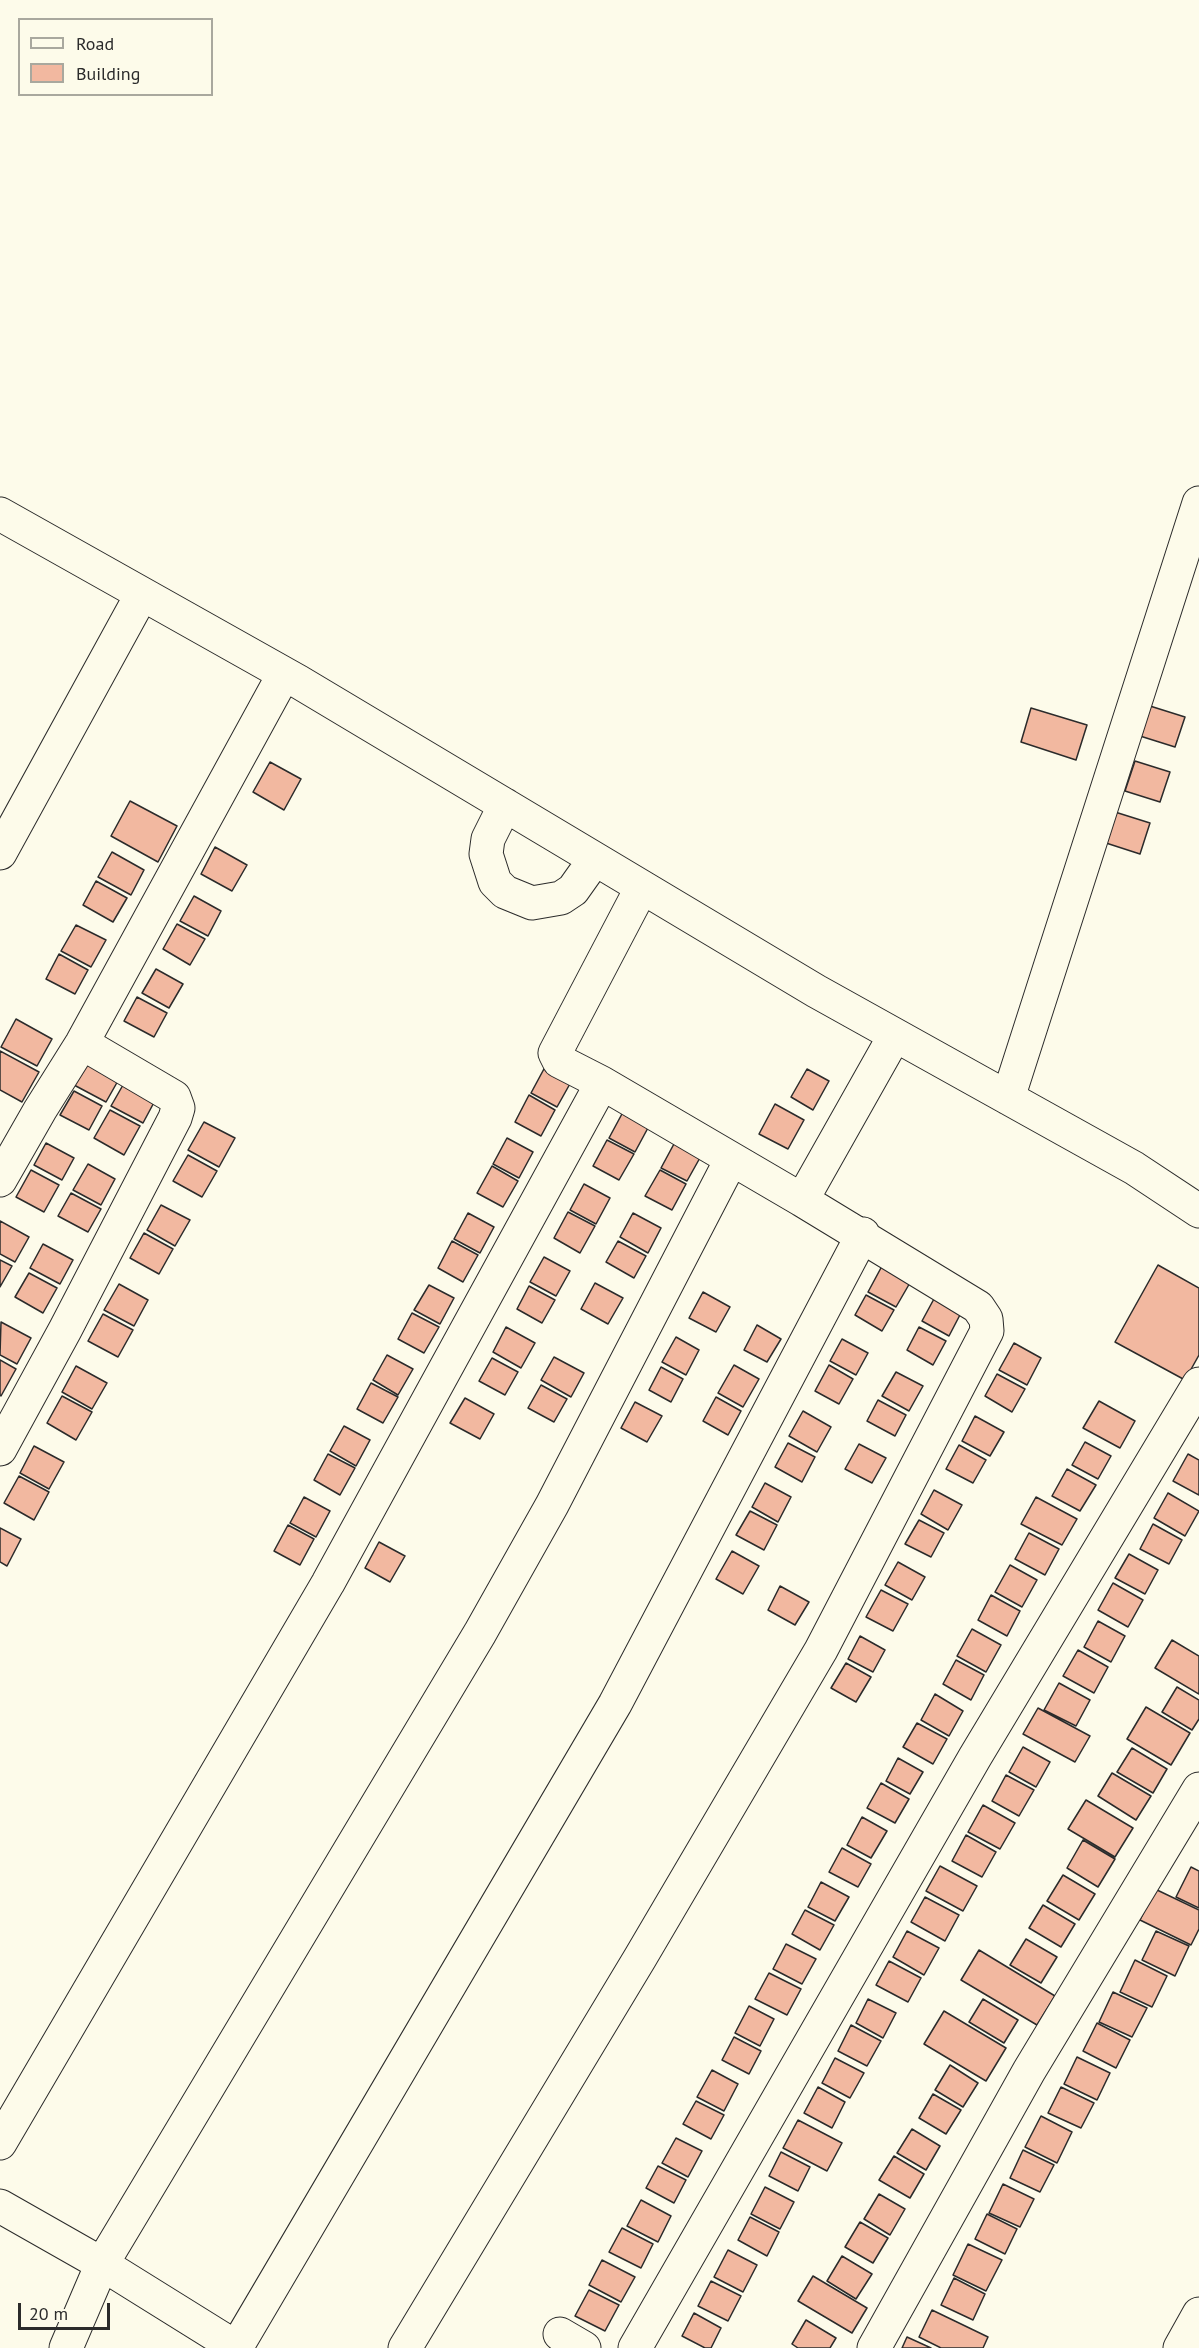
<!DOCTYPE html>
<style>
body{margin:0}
#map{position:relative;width:1199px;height:2348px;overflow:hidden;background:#fdfbea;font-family:"PT Sans",sans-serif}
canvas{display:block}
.legend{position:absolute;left:18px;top:18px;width:195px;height:78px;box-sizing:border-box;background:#fdfbea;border:2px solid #a9a89e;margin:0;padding:8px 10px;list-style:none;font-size:18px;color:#2b2b2b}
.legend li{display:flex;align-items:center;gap:12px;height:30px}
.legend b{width:30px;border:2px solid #a9a89e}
.scale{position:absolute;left:18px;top:2303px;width:92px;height:27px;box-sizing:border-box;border:3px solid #2b2b2b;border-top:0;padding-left:8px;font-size:18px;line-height:21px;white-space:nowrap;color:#2b2b2b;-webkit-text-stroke:4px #fdfbea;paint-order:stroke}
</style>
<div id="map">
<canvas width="1199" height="2348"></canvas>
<ul class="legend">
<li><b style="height:8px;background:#fdfbea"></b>Road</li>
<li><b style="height:16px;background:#f2b8a0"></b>Building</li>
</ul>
<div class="scale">20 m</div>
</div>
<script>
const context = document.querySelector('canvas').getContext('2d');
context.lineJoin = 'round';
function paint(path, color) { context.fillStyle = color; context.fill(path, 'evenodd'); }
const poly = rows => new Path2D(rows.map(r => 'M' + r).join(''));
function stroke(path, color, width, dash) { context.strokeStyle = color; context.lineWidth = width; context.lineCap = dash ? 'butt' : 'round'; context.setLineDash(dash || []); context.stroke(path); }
const building = poly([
 [1150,706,1185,717,1175,747,1140,736,1150,706],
 [1031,708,1087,725,1076,760,1021,742,1031,708],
 [1135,761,1170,772,1160,802,1125,791,1135,761],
 [270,762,301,779,284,810,253,792,270,762],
 [130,801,177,826,158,862,111,836,130,801],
 [1115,812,1150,823,1140,854,1106,843,1115,812],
 [215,847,247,865,232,891,201,874,215,847],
 [112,852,144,870,131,895,98,877,112,852],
 [96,881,127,898,113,922,83,905,96,881],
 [194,896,221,911,208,936,180,921,194,896],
 [177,924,205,939,190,965,163,949,177,924],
 [76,925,106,940,91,967,61,951,76,925],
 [59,954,88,970,75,994,46,979,59,954],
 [156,969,183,984,169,1008,142,993,156,969],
 [137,997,167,1013,154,1037,124,1021,137,997],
 [16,1019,52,1039,37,1066,1,1047,16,1019],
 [0,1051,39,1072,22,1102,0,1090,0,1051],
 [88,1061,119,1079,106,1102,74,1085,88,1061],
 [545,1067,571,1082,557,1107,531,1093,545,1067],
 [807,1069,829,1081,813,1110,791,1097,807,1069],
 [127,1078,158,1095,143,1123,111,1106,127,1078],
 [74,1091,102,1106,89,1130,60,1115,74,1091],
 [529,1095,555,1110,541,1136,515,1122,529,1095],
 [775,1104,804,1120,788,1149,759,1134,775,1104],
 [110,1110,140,1126,124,1155,94,1138,110,1110],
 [623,1112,649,1126,635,1152,609,1138,623,1112],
 [204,1122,235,1138,219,1167,188,1150,204,1122],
 [507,1138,533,1152,519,1178,493,1164,507,1138],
 [607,1140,634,1154,619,1180,593,1166,607,1140],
 [675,1142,701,1156,687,1181,661,1168,675,1142],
 [46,1143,74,1158,62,1180,34,1165,46,1143],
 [188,1155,217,1171,202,1197,173,1181,188,1155],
 [88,1164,115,1179,101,1205,73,1190,88,1164],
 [492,1166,518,1181,503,1207,477,1193,492,1166],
 [31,1170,59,1185,44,1212,16,1197,31,1170],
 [660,1170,686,1184,672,1210,645,1196,660,1170],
 [584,1184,610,1198,596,1224,570,1210,584,1184],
 [71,1193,101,1209,88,1232,58,1216,71,1193],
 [161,1205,190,1220,175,1246,147,1230,161,1205],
 [568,1212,595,1226,580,1253,554,1238,568,1212],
 [468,1213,494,1227,480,1253,454,1239,468,1213],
 [633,1213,661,1228,648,1253,620,1237,633,1213],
 [0,1221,29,1237,15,1262,0,1254,0,1221],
 [144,1233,173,1249,159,1274,130,1258,144,1233],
 [452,1241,478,1255,463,1282,438,1268,452,1241],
 [618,1241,646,1256,634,1278,606,1262,618,1241],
 [43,1244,73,1260,60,1284,30,1268,43,1244],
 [544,1257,570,1271,556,1296,530,1282,544,1257],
 [0,1260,12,1266,0,1287,0,1260],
 [1158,1265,1199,1288,1199,1355,1185,1380,1115,1342,1158,1265],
 [882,1266,911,1281,896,1307,868,1292,882,1266],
 [29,1273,57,1288,43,1313,15,1297,29,1273],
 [595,1283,623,1298,608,1324,581,1309,595,1283],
 [119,1284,148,1300,134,1326,104,1310,119,1284],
 [429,1285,454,1298,440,1324,414,1310,429,1285],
 [529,1286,555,1300,542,1323,517,1309,529,1286],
 [703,1292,730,1307,716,1332,689,1318,703,1292],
 [866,1295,894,1310,882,1331,855,1315,866,1295],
 [935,1297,962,1311,949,1336,922,1321,935,1297],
 [412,1313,439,1327,424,1353,398,1339,412,1313],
 [103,1314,133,1330,118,1357,88,1341,103,1314],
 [1,1322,31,1338,17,1364,0,1355,1,1322],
 [757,1325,781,1339,767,1362,744,1350,757,1325],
 [506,1327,535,1343,521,1368,493,1352,506,1327],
 [919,1327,946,1341,933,1365,907,1350,919,1327],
 [676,1337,699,1350,686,1375,662,1362,676,1337],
 [842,1339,868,1353,856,1375,830,1361,842,1339],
 [1014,1343,1041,1358,1027,1385,999,1370,1014,1343],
 [387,1355,413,1369,398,1395,373,1380,387,1355],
 [554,1357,584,1373,571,1397,541,1380,554,1357],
 [492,1358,518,1372,505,1395,479,1381,492,1358],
 [0,1360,16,1369,1,1396,0,1395,0,1360],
 [734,1365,759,1379,743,1407,718,1393,734,1365],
 [829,1365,853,1379,839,1404,815,1391,829,1365],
 [76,1366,107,1383,92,1409,62,1392,76,1366],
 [661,1367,683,1379,671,1402,649,1390,661,1367],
 [896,1372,923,1386,909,1411,882,1396,896,1372],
 [997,1374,1025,1389,1012,1412,985,1396,997,1374],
 [371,1383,398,1397,383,1423,357,1409,371,1383],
 [541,1385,567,1399,554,1422,528,1408,541,1385],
 [62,1396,92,1412,76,1440,47,1423,62,1396],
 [716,1397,741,1411,728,1435,703,1421,716,1397],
 [465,1398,494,1414,480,1439,450,1423,465,1398],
 [878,1400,906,1415,895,1436,867,1421,878,1400],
 [1099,1401,1135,1421,1120,1448,1083,1428,1099,1401],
 [635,1402,662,1416,647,1442,621,1428,635,1402],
 [803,1411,831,1427,817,1452,789,1436,803,1411],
 [975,1416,1004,1432,990,1456,962,1441,975,1416],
 [344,1426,370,1440,356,1466,330,1451,344,1426],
 [1085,1442,1111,1456,1098,1479,1072,1465,1085,1442],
 [788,1443,815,1457,802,1482,775,1467,788,1443],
 [859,1444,886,1458,872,1483,845,1469,859,1444],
 [959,1445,986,1460,973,1483,946,1469,959,1445],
 [34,1446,64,1462,49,1489,20,1473,34,1446],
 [328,1454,355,1468,340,1495,314,1480,328,1454],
 [1188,1454,1199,1460,1199,1495,1173,1481,1188,1454],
 [1067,1469,1096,1485,1080,1511,1052,1496,1067,1469],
 [19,1476,49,1492,34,1520,4,1503,19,1476],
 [765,1483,791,1497,778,1522,752,1507,765,1483],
 [934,1490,962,1505,948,1530,921,1514,934,1490],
 [1168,1493,1199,1511,1185,1536,1154,1518,1168,1493],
 [304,1497,330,1511,316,1537,290,1523,304,1497],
 [1036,1497,1077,1519,1062,1545,1021,1524,1036,1497],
 [750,1511,777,1525,764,1550,736,1535,750,1511],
 [919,1520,944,1533,931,1557,905,1544,919,1520],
 [1153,1524,1182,1540,1169,1564,1140,1549,1153,1524],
 [288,1525,314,1539,300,1565,274,1551,288,1525],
 [0,1528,21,1539,7,1566,0,1562,0,1528],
 [1029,1533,1059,1549,1045,1575,1015,1559,1029,1533],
 [379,1542,405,1556,390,1582,365,1568,379,1542],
 [732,1551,759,1566,743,1594,716,1579,732,1551],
 [1129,1554,1158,1570,1145,1594,1115,1578,1129,1554],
 [898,1562,925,1577,912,1600,885,1585,898,1562],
 [1010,1565,1037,1580,1022,1607,995,1592,1010,1565],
 [1113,1583,1143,1600,1128,1627,1098,1610,1113,1583],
 [780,1586,809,1602,795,1625,768,1610,780,1586],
 [881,1590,908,1604,893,1631,866,1617,881,1590],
 [991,1595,1020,1611,1007,1636,978,1620,991,1595],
 [1098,1621,1125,1636,1111,1662,1084,1647,1098,1621],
 [972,1629,1001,1645,986,1672,957,1656,972,1629],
 [860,1636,885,1650,873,1672,848,1659,860,1636],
 [1172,1640,1199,1656,1199,1694,1155,1668,1172,1640],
 [1078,1650,1108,1667,1094,1693,1063,1676,1078,1650],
 [956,1660,984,1675,971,1700,943,1684,956,1660],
 [846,1663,871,1677,856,1702,831,1688,846,1663],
 [1059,1683,1090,1700,1076,1726,1044,1710,1059,1683],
 [1177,1687,1199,1700,1199,1719,1192,1730,1162,1712,1177,1687],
 [935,1694,963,1711,949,1736,921,1720,935,1694],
 [1146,1707,1190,1733,1171,1765,1127,1739,1146,1707],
 [1038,1708,1090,1736,1075,1762,1023,1734,1038,1708],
 [917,1723,947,1739,933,1764,903,1747,917,1723],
 [1023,1747,1050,1762,1036,1787,1009,1772,1023,1747],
 [1132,1748,1167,1769,1153,1793,1117,1772,1132,1748],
 [898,1758,923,1772,910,1794,886,1781,898,1758],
 [1112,1773,1151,1796,1136,1820,1098,1796,1112,1773],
 [1006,1775,1034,1790,1019,1816,992,1801,1006,1775],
 [881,1783,909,1799,895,1823,867,1808,881,1783],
 [1086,1800,1133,1828,1115,1857,1068,1829,1086,1800],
 [983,1805,1015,1823,1000,1849,968,1832,983,1805],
 [862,1817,887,1831,871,1858,847,1845,862,1817],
 [966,1835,996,1852,982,1877,952,1861,966,1835],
 [1083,1840,1115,1859,1098,1887,1067,1868,1083,1840],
 [842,1848,871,1864,858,1887,829,1872,842,1848],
 [940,1866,977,1886,963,1911,926,1891,940,1866],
 [1191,1867,1199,1871,1199,1908,1176,1897,1191,1867],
 [1063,1875,1095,1894,1079,1920,1047,1901,1063,1875],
 [821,1882,849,1897,835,1921,808,1907,821,1882],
 [1155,1889,1199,1910,1199,1929,1191,1945,1140,1920,1155,1889],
 [925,1897,959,1915,945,1941,911,1922,925,1897],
 [1043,1905,1075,1924,1061,1947,1029,1928,1043,1905],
 [805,1910,834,1925,820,1950,792,1934,805,1910],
 [907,1931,939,1948,924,1975,893,1957,907,1931],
 [1156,1931,1189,1946,1175,1976,1142,1960,1156,1931],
 [1026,1939,1057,1957,1041,1983,1010,1965,1026,1939],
 [786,1944,816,1959,802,1984,773,1969,786,1944],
 [979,1950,1055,1996,1037,2025,961,1980,979,1950],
 [1135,1960,1167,1976,1152,2007,1120,1992,1135,1960],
 [889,1961,921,1978,908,2002,876,1985,889,1961],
 [769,1973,801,1989,787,2015,755,1999,769,1973],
 [1113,1992,1147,2008,1132,2037,1099,2022,1113,1992],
 [868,1999,896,2013,883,2038,856,2023,868,1999],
 [983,1999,1018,2020,1004,2043,969,2022,983,1999],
 [749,2006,774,2019,760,2046,735,2033,749,2006],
 [944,2011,1006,2048,986,2081,924,2044,944,2011],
 [1097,2023,1130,2040,1116,2068,1083,2051,1097,2023],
 [851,2025,881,2041,867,2066,838,2051,851,2025],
 [734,2037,761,2051,749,2074,722,2060,734,2037],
 [1077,2057,1110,2073,1097,2100,1064,2084,1077,2057],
 [835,2058,864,2073,850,2098,822,2083,835,2058],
 [950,2065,978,2083,963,2107,935,2090,950,2065],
 [712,2070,738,2084,724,2111,697,2097,712,2070],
 [818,2087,845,2102,832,2128,804,2113,818,2087],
 [1061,2087,1094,2103,1081,2128,1048,2113,1061,2087],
 [933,2094,961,2110,946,2134,919,2118,933,2094],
 [696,2101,724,2115,711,2139,683,2124,696,2101],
 [1041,2116,1072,2132,1057,2163,1025,2147,1041,2116],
 [798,2120,842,2143,827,2171,783,2148,798,2120],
 [912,2129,940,2146,926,2170,897,2153,912,2129],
 [676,2138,702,2151,688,2177,662,2163,676,2138],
 [1023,2150,1054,2165,1040,2192,1010,2178,1023,2150],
 [781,2152,810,2167,798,2191,769,2176,781,2152],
 [894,2156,924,2174,910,2198,879,2180,894,2156],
 [658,2166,686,2180,674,2203,646,2188,658,2166],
 [1003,2184,1034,2199,1020,2227,989,2213,1003,2184],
 [765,2187,794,2202,780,2229,751,2214,765,2187],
 [879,2194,905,2209,890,2235,864,2219,879,2194],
 [641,2200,671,2216,658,2242,627,2226,641,2200],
 [987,2214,1017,2229,1005,2254,975,2239,987,2214],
 [750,2217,779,2232,767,2256,738,2240,750,2217],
 [860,2222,888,2238,873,2263,845,2247,860,2222],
 [622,2228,653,2244,641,2268,609,2252,622,2228],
 [968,2244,1002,2260,986,2291,953,2275,968,2244],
 [728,2250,757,2265,743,2292,714,2277,728,2250],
 [842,2256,872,2274,856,2299,827,2281,842,2256],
 [602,2260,635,2277,621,2302,589,2285,602,2260],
 [813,2276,867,2308,852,2333,798,2301,813,2276],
 [954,2278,985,2294,973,2320,941,2305,954,2278],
 [711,2281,741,2296,728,2321,698,2306,711,2281],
 [589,2290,619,2305,605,2331,575,2316,589,2290],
 [932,2310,988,2337,983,2348,941,2348,919,2337,932,2310],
 [694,2313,721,2328,711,2348,705,2348,682,2336,694,2313],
 [806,2320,836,2338,830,2348,798,2348,792,2344,806,2320],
 [907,2337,931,2348,902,2348,907,2337]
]);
paint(building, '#f2b8a0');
stroke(building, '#2b2b2b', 1.5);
const minor = poly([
 [0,514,299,682,816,991,1134,1168,1199,1211],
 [505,805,488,839,486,854,495,882,505,892,532,903,561,898,573,890,595,859],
 [0,853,142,594],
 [642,887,555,1053,559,1061,602,1083,802,1200,895,1035],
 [1008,1098,1199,503],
 [0,1180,40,1110,82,1043,284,674],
 [0,1449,65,1330,175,1118,178,1108,174,1097,82,1043],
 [0,2143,328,1583,602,1083],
 [0,2206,102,2264,237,2348],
 [560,2334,584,2348],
 [66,2348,102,2264,480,1633,552,1505,731,1160],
 [236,2348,615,1704,863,1234],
 [405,2348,640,1958,821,1650,987,1331,986,1319,978,1307,802,1200],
 [635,2348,975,1757,1199,1384],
 [874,2348,1029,2071,1199,1789],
 [1180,2348,1199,2314]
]);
stroke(minor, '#2b2b2b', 35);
stroke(minor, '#fdfbea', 33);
</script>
